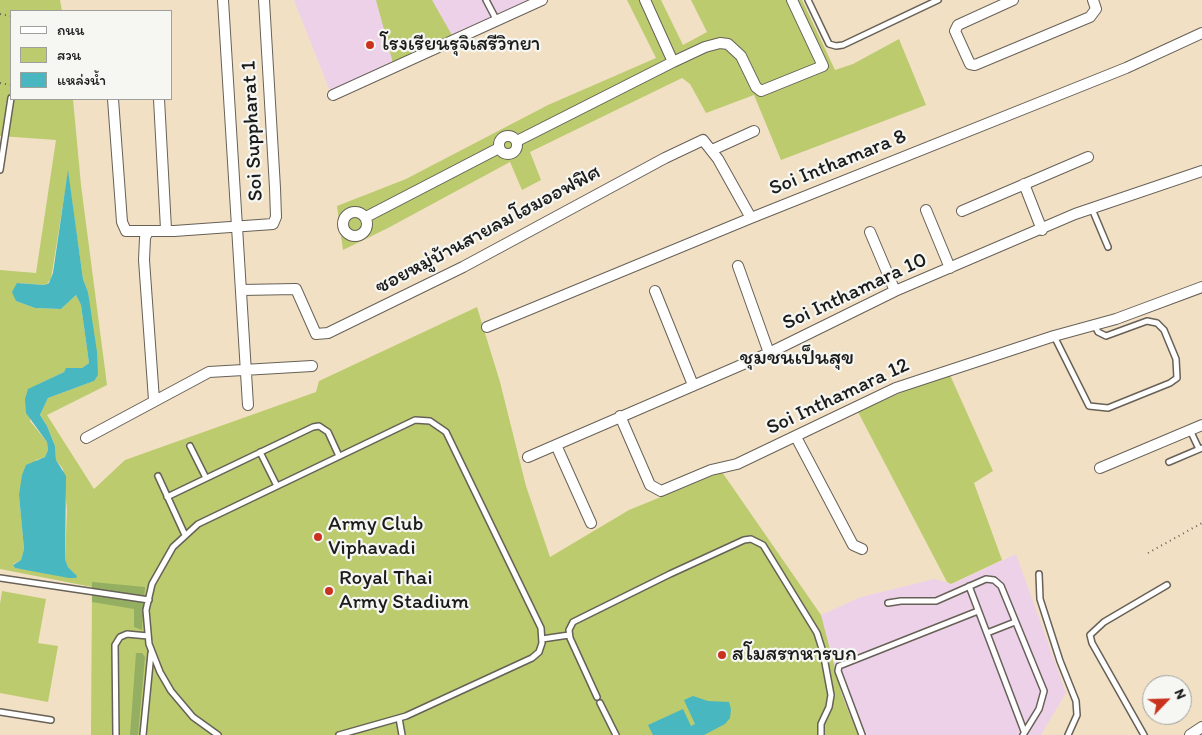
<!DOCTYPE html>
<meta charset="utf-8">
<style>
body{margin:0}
#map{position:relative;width:1202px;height:735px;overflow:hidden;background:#f2e0c5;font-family:Itim,"Playpen Sans Thai",sans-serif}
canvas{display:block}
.legend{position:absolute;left:10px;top:10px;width:162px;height:90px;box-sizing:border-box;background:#f6f6f2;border:1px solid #9f9f9c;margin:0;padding:6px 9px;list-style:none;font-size:15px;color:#1c1c1c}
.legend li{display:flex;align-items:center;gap:10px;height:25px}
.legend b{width:25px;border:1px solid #9f9f9c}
.north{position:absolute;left:1142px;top:675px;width:50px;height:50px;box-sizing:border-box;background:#f6f6f2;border:1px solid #9f9f9c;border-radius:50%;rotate:66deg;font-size:14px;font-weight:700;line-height:20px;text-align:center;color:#1c1c1c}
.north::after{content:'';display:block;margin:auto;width:18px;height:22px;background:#c8321e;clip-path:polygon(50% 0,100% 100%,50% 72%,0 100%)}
</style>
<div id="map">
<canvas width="1202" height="735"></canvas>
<ul class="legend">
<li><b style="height:6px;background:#fff"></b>ถนน</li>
<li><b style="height:14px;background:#bbcb6e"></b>สวน</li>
<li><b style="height:14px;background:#48b7c0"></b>แหล่งน้ำ</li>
</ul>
<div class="north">N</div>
</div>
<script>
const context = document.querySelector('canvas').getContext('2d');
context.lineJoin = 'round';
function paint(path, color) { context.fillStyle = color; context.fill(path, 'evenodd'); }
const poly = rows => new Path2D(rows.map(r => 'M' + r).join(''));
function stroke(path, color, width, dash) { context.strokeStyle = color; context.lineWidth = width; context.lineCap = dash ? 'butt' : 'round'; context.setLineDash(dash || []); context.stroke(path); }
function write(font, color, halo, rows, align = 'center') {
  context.font = font + ' Itim,"Playpen Sans Thai",sans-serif'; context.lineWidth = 4.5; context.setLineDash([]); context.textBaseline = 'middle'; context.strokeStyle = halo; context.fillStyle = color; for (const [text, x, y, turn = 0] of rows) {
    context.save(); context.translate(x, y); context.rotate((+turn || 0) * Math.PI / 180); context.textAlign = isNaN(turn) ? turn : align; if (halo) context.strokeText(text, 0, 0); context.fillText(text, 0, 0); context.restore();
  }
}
paint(poly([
 [294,0,528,0,330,91],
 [1016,554,1066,693,1041,735,858,735,842,695,821,615,861,597,934,579,952,584]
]), '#edd1e9');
paint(poly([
 [0,0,60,0,62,11,11,11,11,99,73,99,81,185,107,385,47,415,94,489,125,460,316,392,319,381,477,307,500,382,526,486,550,557,629,510,722,472,821,615,842,695,858,735,91,735,92,587,0,569,0,270,36,273,56,140,0,136],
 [68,173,83,279,88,292,94,381,48,398,40,415,47,426,55,446,56,460,63,469,67,510,65,559,68,567,76,576,15,568,13,564,21,560,24,549,19,495,36,460,45,457,48,450,47,442,30,421,39,384,64,372,66,369,82,368,89,363,81,305,76,295,61,309,35,308,16,301,17,283,46,285,51,279],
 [376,0,432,0,453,37,393,63],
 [627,0,661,0,683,45,707,32,691,0,802,0,835,70,853,64,899,39,926,105,781,160,754,95,706,113,690,84,682,78,530,152,541,180,522,190,510,162,388,228,343,250,337,206,406,179,548,105,656,58],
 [950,375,993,471,974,483,1002,560,951,584,947,582,858,412,909,389],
 [2,591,46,599,38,643,58,646,48,702,0,693,0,604]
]), '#bbcb6e');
paint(poly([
 [92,582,145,587,142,630,134,627,134,609,92,602],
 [136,653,142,653,145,657,138,735,130,735]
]), '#94af61');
paint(poly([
 [68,170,83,279,88,292,97,352,98,375,94,381,48,398,40,415,47,426,55,446,56,460,66,476,65,559,68,567,77,576,76,578,69,578,15,568,13,565,21,560,24,549,19,495,22,475,26,465,45,457,48,450,47,442,26,413,25,399,28,389,64,372,66,368,82,368,89,363,81,305,76,295,61,309,35,308,16,301,12,292,17,283,45,285,49,283,53,273],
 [693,696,708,701,729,702,731,709,730,718,725,724,704,735,653,735,648,725,683,709,691,726,695,724,684,700]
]), '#48b7c0');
const lane = poly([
 [486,0,497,21],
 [808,0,829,44,836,46,843,45,938,0],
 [0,170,11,98],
 [1092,209,1108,247],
 [1054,336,1089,406,1108,408,1170,383,1177,378,1176,359,1164,330,1157,323,1147,321,1106,336,1098,332,1095,326],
 [1190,430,1199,449],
 [190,446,206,478],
 [260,452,277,486],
 [1169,462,1202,448],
 [158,476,185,535],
 [167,497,313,427,319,426,328,432,339,456],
 [1039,574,1040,599,1060,661,1076,701,1077,715,1068,735],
 [0,578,149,600],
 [969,586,1024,731],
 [888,603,901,601,936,601,986,579,994,580,1001,586,1044,691,1039,709,1023,735],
 [987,633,1015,622],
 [542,639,569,635],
 [597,697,570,638,569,630,573,622,670,574,744,540,751,539,763,545,817,633,823,652,831,695,829,707,821,724,821,735],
 [600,703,616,735],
 [0,712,51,720],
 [399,718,402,735],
 [116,735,115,645,120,637,127,634,148,636],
 [143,735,151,653],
 [218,735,193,717,171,691,160,672,149,644,146,610,152,584,173,547,198,524,415,420,430,421,446,432,541,628,542,643,539,652,532,658,406,716,339,735],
 [862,735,838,671,839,666,978,611],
 [1144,735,1092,643,1090,635,1104,622,1167,585]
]);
const street = poly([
 [223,0,248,405],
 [645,0,673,62],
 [1013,0,958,25,955,31,970,64,975,65,1090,17,1096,9,1093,0],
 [333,95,542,0],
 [113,99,122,222,126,231,174,231,273,224,276,217,275,188,264,0],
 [159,99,166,229],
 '499 145a9 9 0 1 1 18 0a9 9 0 1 1-18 0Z',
 [517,141,673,62,705,47,720,43,728,44,741,56,756,87,761,91,823,66,792,0],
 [712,150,754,131],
 [1024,184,1042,230],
 [926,210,950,268],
 [962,211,1088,157],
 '343 224a12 12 0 1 1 24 0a12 12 0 1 1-24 0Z',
 [366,217,499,148],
 [148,231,145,238,144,260,154,400],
 [870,232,895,291],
 [738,266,769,353],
 [241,290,296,289,316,334,328,333,463,267,665,158,703,140,718,159,751,218],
 [655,291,693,385],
 [487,327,751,218,1126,68,1202,33],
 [620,416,650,485,661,491,711,470,737,464,896,388,1054,336,1116,319,1202,287],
 [796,437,853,545,862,549],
 [86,438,209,372,312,366],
 [556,445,591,523],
 [528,457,769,353,895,291,1075,214,1202,171],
 [1100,468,1202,425],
 [1190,735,1202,727]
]);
stroke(lane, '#676157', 8);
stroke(street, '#676157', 12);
stroke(poly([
 [0,14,11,16],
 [0,83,11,85],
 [1148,553,1202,523]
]), '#676157', 2, [1, 4]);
stroke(lane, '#fff', 5);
stroke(street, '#fff', 10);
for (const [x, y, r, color] of [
 [370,45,5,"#c8321e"],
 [318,537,5,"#c8321e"],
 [329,591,5,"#c8321e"],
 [722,655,5,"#c8321e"]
]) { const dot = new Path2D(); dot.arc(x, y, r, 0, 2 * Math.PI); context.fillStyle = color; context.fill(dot); stroke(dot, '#f6f6f2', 2); }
write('21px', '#1c1c1c', '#f6f6f2', [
 ["โรงเรียนรุจิเสรีวิทยา",380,45],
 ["Army Club",328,525],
 ["Viphavadi",328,549],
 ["Royal Thai",339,579],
 ["Army Stadium",339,603],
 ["สโมสรทหารบก",732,655]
], 'left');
write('21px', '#1c1c1c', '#f6f6f2', [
 ["Soi Suppharat 1",253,131,-93],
 ["Soi Inthamara 8",838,163,-22],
 ["ซอยหมู่บ้านสายลมโฮมออฟฟิศ",488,230,-28],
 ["Soi Inthamara 10",855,292,-25],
 ["Soi Inthamara 12",838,397,-25]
]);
write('22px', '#1c1c1c', '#f6f6f2', [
 ["ชุมชนเป็นสุข",797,358]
]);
</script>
